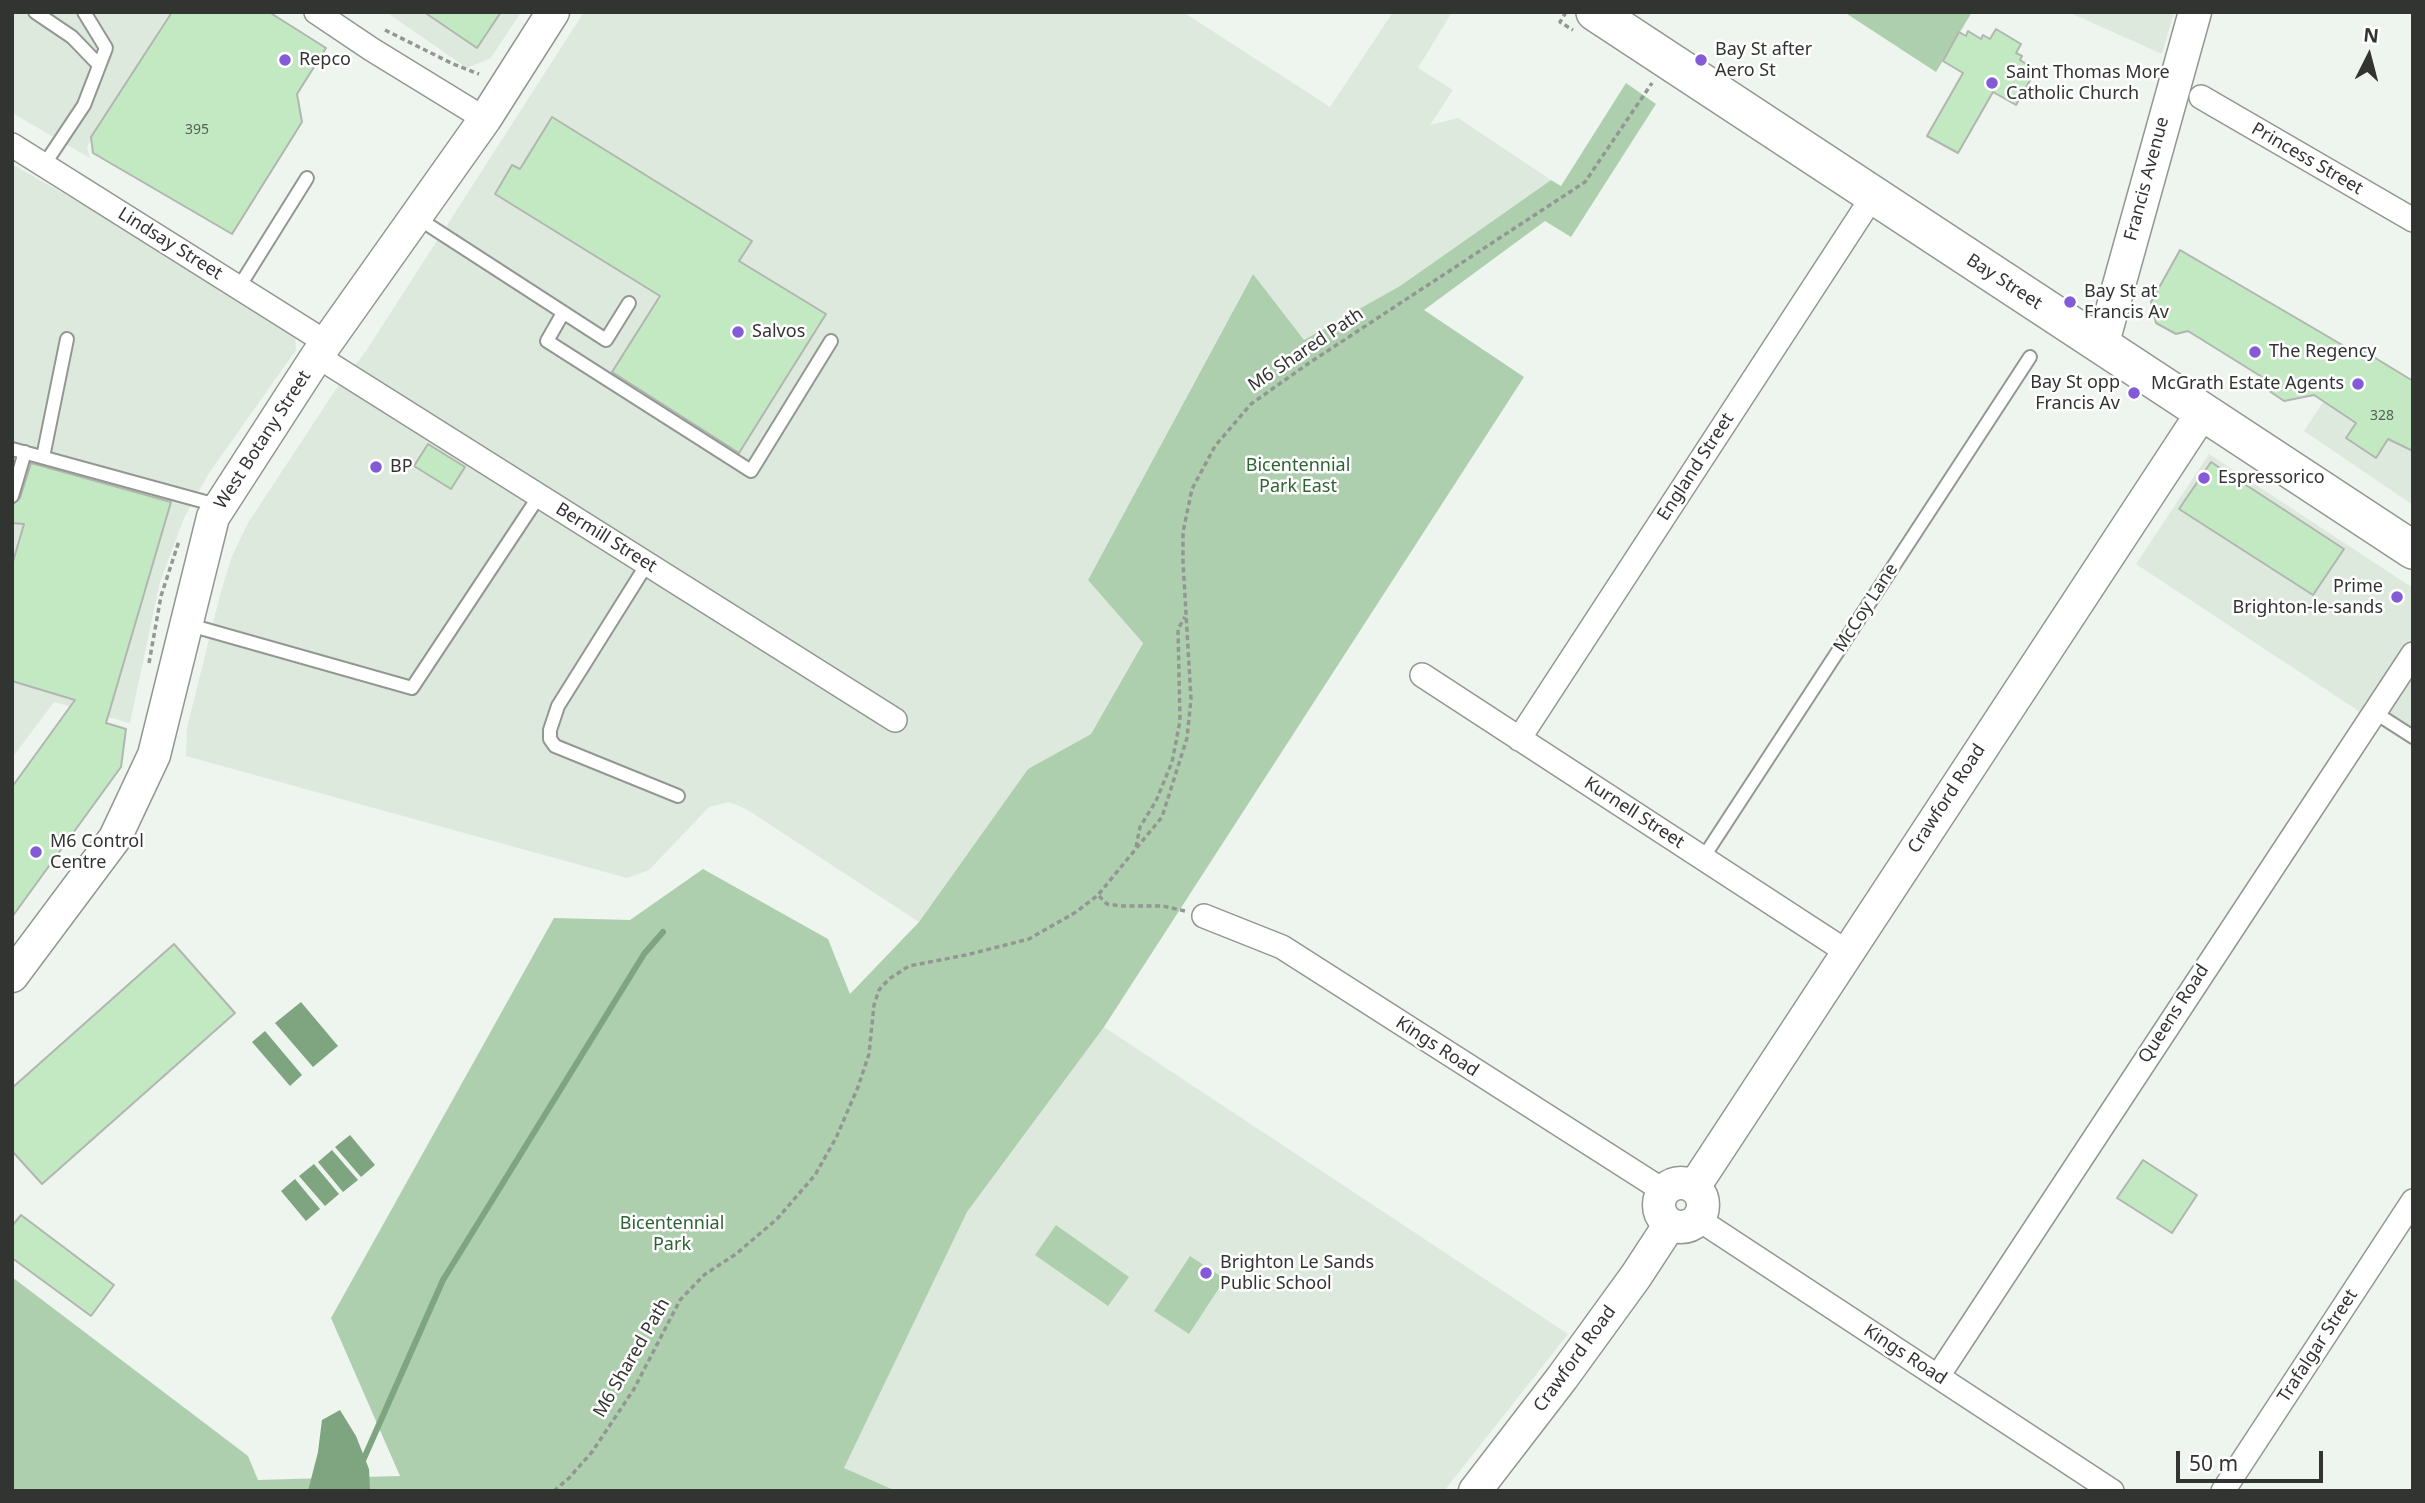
<!DOCTYPE html>
<html>
<head>
<meta charset="utf-8">
<style>
	body { margin:0 }
	#map { position:relative; width:2425px; height:1503px; overflow:hidden; background:#eef4ee; font-family:"Noto Sans",sans-serif }
	canvas { display:block }
	.frame { position:absolute; inset:0; border:14px solid #323432; pointer-events:none }
	.north { position:absolute; left:2334px; top:21px; width:70px; height:70px; -webkit-text-stroke:5px #fff; paint-order:stroke; rotate:6deg; font-size:19px; font-weight:700; line-height:28px; text-align:center; color:#323432 }
	.north::after { content:''; display:block; margin:auto; width:24px; height:32px; background:#323432; clip-path:polygon(50% 0,100% 100%,50% 72%,0 100%) }
	.scale { position:absolute; left:2176px; top:1451px; width:147px; height:32px; box-sizing:border-box; border:4px solid #323432; border-top:0; padding-left:9px; font-size:21px; line-height:24px; white-space:nowrap; color:#323432; -webkit-text-stroke:5px #fff; paint-order:stroke }
</style>
</head>
<body>
<div id="map">
<canvas width="2425" height="1503"></canvas>
<div class="frame"></div>
<div class="north">N</div>
<div class="scale">50 m</div>
</div>
<script>
const ctx = document.querySelector('canvas').getContext('2d');
ctx.lineJoin = 'round';
function fill(path, color) { ctx.fillStyle = color; ctx.fill(path, 'evenodd'); }
const poly = rows => new Path2D(rows.map(r => 'M' + r).join(''));
function strokePath(path, color, width, dash) { ctx.strokeStyle = color; ctx.lineWidth = width; ctx.lineCap = dash ? 'butt' : 'round'; ctx.setLineDash(dash || []); ctx.stroke(path); }
function drawText(font, color, halo, rows, align = 'center') {
  ctx.font = font + ' "Noto Sans",sans-serif'; ctx.lineWidth = 5; ctx.setLineDash([]); ctx.textBaseline = 'middle'; ctx.strokeStyle = halo; ctx.fillStyle = color; for (const [text, x, y, turn = 0] of rows) {
    ctx.save(); ctx.translate(x, y); ctx.rotate((+turn || 0) * Math.PI / 180); ctx.textAlign = isNaN(turn) ? turn : align; if (halo) ctx.strokeText(text, 0, 0); ctx.fillText(text, 0, 0); ctx.restore();
  }
}
const built = poly([
	[12,12,170,12,87,147,90,158,12,113],
	[386,12,521,12,491,58,467,68],
	[584,12,1183,12,1330,107,1393,12,1452,12,1418,68,1453,90,1430,125,1458,118,1551,180,1400,286,1303,341,1252,275,1088,580,1143,642,1091,734,1028,769,919,922,746,809,729,802,709,807,649,870,627,878,186,756,187,728,220,595,232,556,248,523,338,386,366,351],
	[2068,12,2174,12,2162,54],
	[12,164,222,285,295,337,296,350,209,473,184,518,160,582,130,723,54,702,12,758],
	[2359,348,2413,381,2413,505,2304,431],
	[2209,454,2413,588,2413,747,2136,564],
	[1104,1027,1568,1334,1444,1491,896,1491,843,1469,967,1212]
]);
const green = poly([
	[1844,12,1972,12,1936,72],
	[1626,83,1656,104,1571,237,1545,221,1424,310,1524,377,1104,1027,967,1212,844,1468,896,1491,12,1491,12,1277,248,1456,258,1480,400,1476,331,1318,554,918,630,920,703,869,828,939,850,994,919,922,1028,769,1091,734,1143,643,1088,580,1253,274,1304,340,1400,286,1551,180,1561,186],
	[1056,1225,1129,1277,1108,1306,1035,1255],
	[1190,1256,1225,1279,1189,1334,1154,1311]
]);
const water = poly([
	[301,1002,338,1046,313,1067,275,1023],
	[265,1031,302,1075,290,1086,252,1042],
	[350,1135,375,1165,361,1177,335,1147],
	[332,1150,358,1180,343,1192,318,1162],
	[314,1164,339,1194,325,1206,299,1176],
	[295,1179,320,1209,306,1221,281,1191],
	[340,1410,356,1436,369,1469,370,1491,308,1491,318,1452,322,1420]
]);
const stream = poly([
	[361,1465,443,1280,644,954,663,932]
]);
const building = poly([
	[172,12,269,12,326,48,297,94,302,122,232,234,93,153,91,137,172,12],
	[424,12,501,12,477,48,424,12],
	[1996,29,2021,44,2016,53,2022,56,2020,60,2031,67,2028,72,2033,75,2016,105,1993,92,1958,153,1927,136,1963,73,1943,61,1959,32,1966,36,1968,31,1981,39,1983,35,1990,39,1996,29],
	[552,117,752,241,739,261,826,314,739,453,612,372,660,296,495,194,512,165,520,169,552,117],
	[2180,250,2356,353,2359,348,2413,381,2413,451,2388,439,2376,458,2346,438,2356,423,2314,395,2284,401,2265,388,2262,377,2188,331,2176,334,2156,323,2151,302,2180,250],
	[428,444,465,467,451,489,414,466,428,444],
	[2211,462,2344,549,2313,595,2179,509,2211,462],
	[31,463,171,502,106,723,126,729,121,767,12,917,12,787,75,700,12,681,12,565,24,524,12,523,12,505,20,498,31,463],
	[174,944,235,1013,42,1184,12,1151,12,1088,174,944],
	[2143,1160,2197,1195,2172,1233,2117,1198,2143,1160],
	[21,1215,114,1285,91,1316,12,1258,12,1226,21,1215]
]);
const path = poly([
	[1566,12,1560,22,1573,30],
	[385,30,453,64,479,74],
	[149,663,161,596,179,541],
	[1136,847,1140,827,1156,801,1172,762,1180,721,1178,629,1185,617],
	[1099,896,1107,904,1121,906,1163,906,1185,911],
	[554,1491,569,1478,592,1452,634,1389,680,1300,704,1275,736,1254,777,1219,815,1175,836,1138,858,1087,869,1054,874,1005,879,990,889,979,909,966,966,955,1029,939,1076,912,1098,895,1162,817,1187,738,1191,699,1183,562,1183,532,1192,489,1215,446,1251,404,1309,363,1585,182,1652,83]
]);
const lane = poly([
	[35,12,72,37,99,65],
	[44,165,84,105,106,48,84,12],
	[416,217,606,340,629,303],
	[239,287,307,178],
	[563,313,547,341,751,471,831,341],
	[12,449,220,506],
	[43,457,67,339],
	[12,496,25,452],
	[647,564,558,706,550,730,550,739,555,746,678,796],
	[186,624,412,688,539,496],
	[2374,712,2413,737],
	[1703,858,2030,357]
]);
const street = poly([
	[316,12,371,49,485,119],
	[2201,97,2413,220],
	[12,145,327,343],
	[317,356,895,720],
	[1422,675,1847,952],
	[1519,739,1873,196],
	[1204,916,1282,947,1664,1191],
	[1698,1219,2112,1491],
	[1938,1376,2413,654],
	[2223,1491,2413,1201]
]);
const secondary = poly([
	[2102,346,2195,12],
	[12,976,115,838,154,755,213,517,317,356,485,119,553,12],
	'1659 1205a22 22 0 1 1 44 0a22 22 0 1 1-44 0Z',
	[1694,1187,2202,413],
	[1475,1491,1562,1378,1636,1276,1670,1224]
]);
const primary = poly([
	[1595,12,2413,550]
]);
const markers = [
	[285,60,7,"#835bd6"],
	[1701,60,7,"#835bd6"],
	[1992,83,7,"#835bd6"],
	[2070,302,7,"#835bd6"],
	[738,332,7,"#835bd6"],
	[2255,352,7,"#835bd6"],
	[2358,384,7,"#835bd6"],
	[2134,393,7,"#835bd6"],
	[376,467,7,"#835bd6"],
	[2204,478,7,"#835bd6"],
	[2397,597,7,"#835bd6"],
	[36,852,7,"#835bd6"],
	[1206,1273,7,"#835bd6"]
];
const numberNames = [
	["395",197,130],
	["328",2382,416]
];
const poiNames = [
	["Bay St after",1715,50],
	["Aero St",1715,71],
	["Repco",299,60],
	["Saint Thomas More",2006,73],
	["Catholic Church",2006,94],
	["Bay St at",2084,292],
	["Francis Av",2084,313],
	["Salvos",752,332],
	["The Regency",2269,352],
	["Bay St opp",2120,383,"right"],
	["Francis Av",2120,404,"right"],
	["McGrath Estate Agents",2344,384,"right"],
	["BP",390,467],
	["Espressorico",2218,478],
	["Prime",2383,587,"right"],
	["Brighton-le-sands",2383,608,"right"],
	["M6 Control",50,842],
	["Centre",50,863],
	["Brighton Le Sands",1220,1263],
	["Public School",1220,1284]
];
const streetNames = [
	["Princess Street",2307,159,30],
	["Francis Avenue",2147,179,-75],
	["Lindsay Street",170,244,32],
	["Bay Street",2004,282,33],
	["M6 Shared Path",1306,350,-34],
	["West Botany Street",263,440,-57],
	["England Street",1696,467,-57],
	["Bermill Street",606,538,32],
	["McCoy Lane",1866,608,-57],
	["Crawford Road",1947,799,-57],
	["Kurnell Street",1634,813,33],
	["Queens Road",2174,1014,-57],
	["Kings Road",1437,1047,33],
	["Trafalgar Street",2318,1346,-57],
	["Kings Road",1905,1355,33],
	["M6 Shared Path",632,1358,-60],
	["Crawford Road",1575,1359,-54]
];
const parkNames = [
	["Bicentennial",1298,466],
	["Park East",1298,487],
	["Bicentennial",672,1224],
	["Park",672,1245]
];
fill(built, '#dee9de');
fill(green, '#aecfae');
fill(water, '#7fa480');
strokePath(stream, '#7fa480', 6);
fill(building, '#c2e9c2');
strokePath(building, '#b1b6b0', 2);
strokePath(lane, '#929792', 16);
strokePath(street, '#929792', 26);
strokePath(secondary, '#929792', 35);
strokePath(primary, '#929792', 40);
strokePath(path, '#939793', 3.5, [5, 3.5]);
strokePath(lane, '#fff', 12);
strokePath(street, '#fff', 23);
strokePath(secondary, '#fff', 32);
strokePath(primary, '#fff', 37);
for (const [x, y, r, color] of markers) { const dot = new Path2D(); dot.arc(x, y, r, 0, 2 * Math.PI); ctx.fillStyle = color; ctx.fill(dot); strokePath(dot, '#fff', 2.5); }
drawText('14px', '#566156', null, numberNames);
drawText('18px', '#323432', '#fff', poiNames, 'left');
drawText('18px', '#323432', '#fff', streetNames);
drawText('18px', '#2e6332', '#fff', parkNames);
</script>
</body>
</html>
